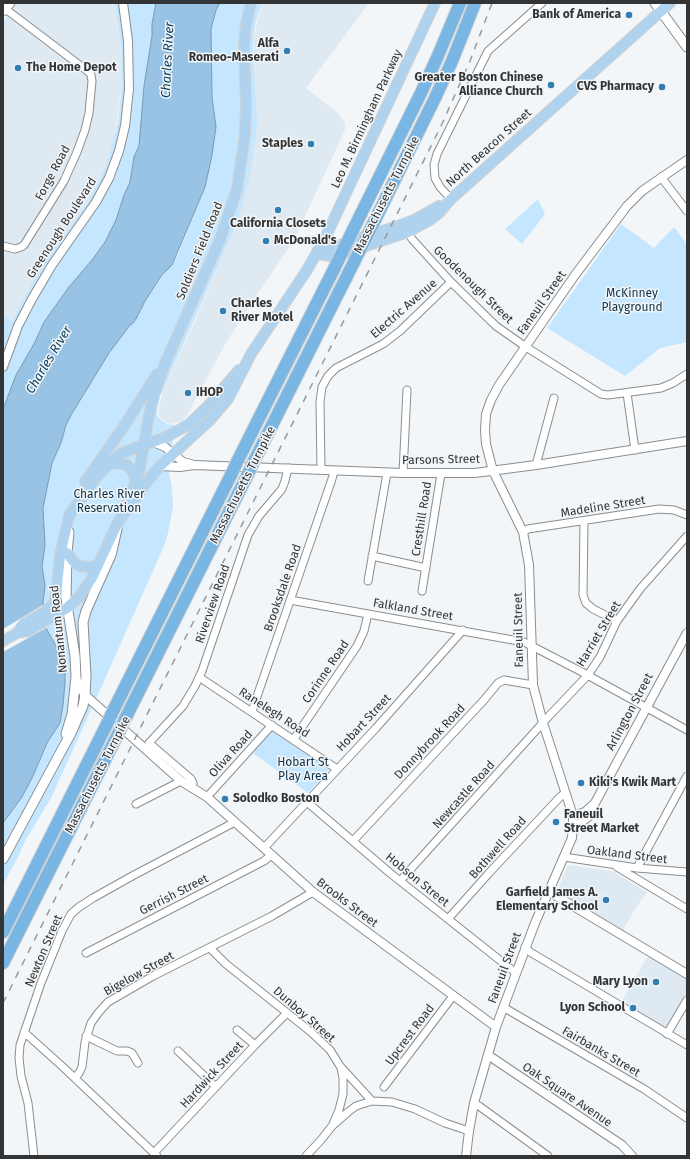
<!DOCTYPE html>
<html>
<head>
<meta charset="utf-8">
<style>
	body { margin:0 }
	#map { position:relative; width:690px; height:1159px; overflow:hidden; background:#f2f6f9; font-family:"Fira Sans",sans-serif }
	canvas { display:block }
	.frame { position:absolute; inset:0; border:4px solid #333435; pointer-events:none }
</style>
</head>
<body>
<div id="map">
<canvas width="690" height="1159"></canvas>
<div class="frame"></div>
</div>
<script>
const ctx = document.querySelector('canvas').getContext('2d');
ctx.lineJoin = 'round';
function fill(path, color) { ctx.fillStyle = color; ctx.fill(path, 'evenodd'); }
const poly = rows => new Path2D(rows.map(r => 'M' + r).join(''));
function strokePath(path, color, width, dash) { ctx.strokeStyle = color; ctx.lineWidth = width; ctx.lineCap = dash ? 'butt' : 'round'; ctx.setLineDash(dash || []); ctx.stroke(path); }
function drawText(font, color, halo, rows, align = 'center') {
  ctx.font = font + ' "Fira Sans",sans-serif'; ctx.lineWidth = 3; ctx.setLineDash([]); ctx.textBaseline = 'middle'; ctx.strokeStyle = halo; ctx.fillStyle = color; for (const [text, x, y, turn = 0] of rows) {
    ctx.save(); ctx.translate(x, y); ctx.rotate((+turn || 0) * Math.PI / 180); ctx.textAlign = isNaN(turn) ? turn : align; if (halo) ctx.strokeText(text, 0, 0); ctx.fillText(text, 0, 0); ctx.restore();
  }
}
const built = poly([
	[17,3,115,3,121,48,122,84,115,133,110,153,101,176,85,206,48,257,35,277,12,321,3,315,3,21],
	[262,3,369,3,306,88,339,114,345,123,345,130,294,240,246,311,224,346,185,419,180,422,169,424,161,419,159,415,159,406,164,389,191,330,231,237,255,123,254,39,258,18],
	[568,865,612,871,647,892,635,909,623,930,585,909,557,891],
	[649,954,687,977,687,994,665,1029,621,1002]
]);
const green = poly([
	[115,3,156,3,152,24,152,36,144,86,139,146,133,163,132,176,124,195,116,220,105,242,92,260,69,287,44,322,35,342,16,375,3,409,3,315,12,321,35,277,48,257,85,206,101,176,110,153,118,121,122,84,121,48],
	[220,3,262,3,255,24,253,47,257,123,256,137,250,174,240,214,231,237,160,397,157,409,157,415,161,420,167,424,175,425,169,472,172,489,173,507,168,533,164,546,100,690,51,798,26,839,19,855,3,885,3,823,22,797,33,776,47,743,60,723,63,705,65,683,65,665,62,657,46,628,44,617,43,602,45,585,42,566,45,546,43,508,49,475,52,463,61,443,66,424,71,415,109,353,130,325,133,323,136,319,145,301,177,256,205,187,213,145,214,106,212,97,211,29,216,10],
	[538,199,545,214,522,244,505,229],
	[621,224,654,248,674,227,687,244,687,342,660,348,625,376,547,328],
	[272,731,330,769,308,793,253,753]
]);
const water = poly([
	[156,3,220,3,216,10,211,29,212,97,216,127,212,155,205,187,172,265,162,275,145,301,136,319,133,323,130,325,109,353,71,415,66,425,61,443,52,463,43,508,45,546,42,566,45,586,43,602,44,617,46,628,62,657,65,665,65,683,63,705,60,723,47,743,33,776,22,797,3,823,3,409,16,375,35,342,44,322,69,287,92,260,105,242,116,220,124,195,130,182,134,157,139,146,144,86,152,36,152,24,156,3]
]);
const pier = poly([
	[43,605,45,609,46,617,48,627,3,652,3,629]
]);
const minor = poly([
	[3,7,90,73,91,75,92,81,89,113,85,130,77,152,64,181,24,245,21,247,15,249,3,246],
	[661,177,687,211],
	[451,199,440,187,435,178,434,165,437,154,488,51,542,3],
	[406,229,412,239,451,282,496,326,526,347,601,394,608,395,661,388,673,383,687,374],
	[627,393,635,450],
	[536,465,554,398],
	[321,470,320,402,322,387,328,376,336,368,383,344,400,331,451,282],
	[403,473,407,390],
	[584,521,583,595,586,603,593,609,617,621],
	[523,532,528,529,659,509,674,510,687,515],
	[372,556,426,568],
	[368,581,387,473],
	[422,591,441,474],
	[290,600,524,642,582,672,687,730],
	[199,677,337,769],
	[252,711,332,479,334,471],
	[294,739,357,646,364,631,368,614],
	[192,788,193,783,191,779,149,743,183,706,195,686,202,671,248,535,259,516,282,489,285,481,288,468],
	[207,797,272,725],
	[307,802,390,873,516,973],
	[136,804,181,781],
	[353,841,484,700,498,683,504,680,533,685],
	[264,848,376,728,463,630],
	[564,857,637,868,687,872],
	[617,867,687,909],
	[637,868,687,776],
	[400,881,549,716,588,675,600,657,617,621,640,589,687,536],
	[448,919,489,873,560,797,565,793],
	[525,947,530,952,687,1045],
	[210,948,226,964,311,1032,330,1050,340,1066,372,1101,392,1102,415,1109,445,1123,469,1131],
	[86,953,264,861,271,855],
	[503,1007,644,1089,687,1118],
	[237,1030,255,1045],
	[24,1032,63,1067,157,1156],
	[667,1034,687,1000],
	[86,1036,117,1051,127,1051,132,1053,138,1063],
	[178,1051,216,1087],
	[75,1078,79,1073,82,1067,85,1042,91,1023,99,1012,108,1002,153,976,272,916,313,892],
	[384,1087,453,996],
	[474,1103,479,1106,548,1156],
	[333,1124,339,1110,343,1094,343,1078,341,1068],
	[154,1153,255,1045,287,1013],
	[34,1156,28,1103,21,1076,19,1058,20,1045,41,983,62,931,71,914,79,907,93,898,134,875,235,822],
	[306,1156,321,1140,332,1126,348,1112,356,1106,372,1101]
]);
const tertiary = poly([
	[3,367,18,326,32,299,52,265,96,202,109,178,119,151,125,126,129,89,128,41,123,3],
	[153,442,165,447,183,462,191,464],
	[160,466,180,467,194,465,403,473,475,473,536,465,687,441],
	[76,678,79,686,85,695,181,781,207,797,313,892,496,1027],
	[573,816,585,812,594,804],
	[573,828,587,818,592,813,595,803,687,633],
	[548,891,687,974],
	[488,1055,610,1137,622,1145,632,1156],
	[466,1156,469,1131,474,1103,496,1027,535,923,572,838,573,822,573,816,543,723,533,685,529,565,523,532,493,471,486,444,485,430,486,414,491,400,499,385,575,275,627,206,642,191,687,160]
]);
const secondary = poly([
	[655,3,687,47],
	[3,11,10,3],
	[66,734,72,714,76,677,75,656,66,598,67,553,69,532],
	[3,859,71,733,83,706,85,695,86,676,83,622,86,611,111,555,117,529]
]);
const primary = poly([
	[321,245,334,247,401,225,416,219,439,206],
	[317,254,331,256,339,255,408,232,430,220,439,213,451,199,670,3],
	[109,464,117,463,127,465,133,472,136,483],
	[85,482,126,423,157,374],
	[128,500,139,473,149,415,154,395,166,361,220,240,237,189,245,135,246,105,244,46,246,24,251,3],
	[67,553,73,561,79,566,88,567,98,566],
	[17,633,28,631,57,614,67,608,79,597,92,578,118,522,147,482,160,466,210,420,228,399,251,354,307,270,326,236,435,3],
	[3,641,17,633,24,624,46,611,53,604,56,596,60,555,68,520,70,514,95,479,109,464,122,453,166,437,188,425,208,406,239,370]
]);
const motorway = poly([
	[373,224,435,98,452,61,475,3],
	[353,230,420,95,437,58,460,3],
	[238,460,334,269],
	[254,461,354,262],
	[112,713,232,473],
	[123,723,248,474],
	[3,932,108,722],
	[3,963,119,732]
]);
const rail = poly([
	[3,1003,442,124,470,61,492,3]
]);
const motorwayBridge = poly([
	[354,262,373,224],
	[334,269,353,230],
	[232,473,238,460],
	[248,474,254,461],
	[108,722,112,713],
	[119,732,123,723]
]);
const markers = [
	[629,15,4,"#327eb1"],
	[287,51,4,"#327eb1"],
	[18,68,4,"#327eb1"],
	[551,85,4,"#327eb1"],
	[662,87,4,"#327eb1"],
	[311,144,4,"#327eb1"],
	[278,210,4,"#327eb1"],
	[266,241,4,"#327eb1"],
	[223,311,4,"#327eb1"],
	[188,393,4,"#327eb1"],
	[581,783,4,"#327eb1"],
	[225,799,4,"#327eb1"],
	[556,822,4,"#327eb1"],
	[606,900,4,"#327eb1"],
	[656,982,4,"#327eb1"],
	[633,1008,4,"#327eb1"]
];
const poiNames = [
	["Bank of America",621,15],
	["Alfa",279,44],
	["Romeo-Maserati",279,58],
	["The Home Depot",26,68,"left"],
	["Greater Boston Chinese",543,78],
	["Alliance Church",543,92],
	["CVS Pharmacy",654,87],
	["Staples",303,144],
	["California Closets",278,224,"center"],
	["McDonald's",274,241,"left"],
	["Charles",231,304,"left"],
	["River Motel",231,318,"left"],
	["IHOP",196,393,"left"],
	["Kiki's Kwik Mart",589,783,"left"],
	["Solodko Boston",233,799,"left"],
	["Faneuil",564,815,"left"],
	["Street Market",564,829,"left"],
	["Garfield James A.",598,893],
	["Elementary School",598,907],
	["Mary Lyon",648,982],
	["Lyon School",625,1008]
];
const streetNames = [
	["Leo M. Birmingham Parkway",367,119,-65],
	["North Beacon Street",489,148,-42],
	["Forge Road",53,173,-62],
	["Massachusetts Turnpike",387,195,-63],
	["Greenough Boulevard",62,228,-57],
	["Soldiers Field Road",200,251,-68],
	["Goodenough Street",473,285,44],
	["Faneuil Street",542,303,-55],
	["Electric Avenue",404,309,-41],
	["Parsons Street",441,460,-1],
	["Massachusetts Turnpike",243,485,-63],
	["Madeline Street",603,507,-9],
	["Cresthill Road",422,519,-81],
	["Brooksdale Road",283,588,-71],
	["Riverview Road",213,604,-71],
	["Falkland Street",413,610,10],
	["Nonantum Road",59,629,-96],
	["Faneuil Street",519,630,-91],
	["Harriet Street",599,634,-59],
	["Corinne Road",326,672,-56],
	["Arlington Street",630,712,-62],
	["Ranelegh Road",274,713,33],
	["Hobart Street",364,723,-47],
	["Donnybrook Road",430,742,-47],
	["Oliva Road",231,754,-48],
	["Massachusetts Turnpike",98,775,-63],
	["Newcastle Road",464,795,-48],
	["Bothwell Road",498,848,-48],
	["Oakland Street",627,855,7],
	["Hobson Street",417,880,39],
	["Gerrish Street",174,895,-27],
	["Brooks Street",347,903,37],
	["Newton Street",44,951,-67],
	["Faneuil Street",505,968,-70],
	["Bigelow Street",139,974,-29],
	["Dunboy Street",304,1015,41],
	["Upcrest Road",410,1035,-53],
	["Fairbanks Street",601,1052,30],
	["Hardwick Street",212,1075,-47],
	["Oak Square Avenue",567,1095,34]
];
const parkNames = [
	["McKinney",632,294],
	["Playground",632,308],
	["Charles River",109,495],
	["Reservation",109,509],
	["Hobart St",303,763],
	["Play Area",303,777]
];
const waterNames = [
	["Charles River",168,60,-87],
	["Charles River",49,360,-59]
];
fill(built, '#dfe9f1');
fill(green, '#c5e6ff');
fill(water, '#98c3e4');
strokePath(water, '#7a98b0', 1);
fill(pier, '#f2f6f9');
strokePath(minor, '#8a8e90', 9);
strokePath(tertiary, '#8a8e90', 10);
strokePath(secondary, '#8a8e90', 11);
strokePath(primary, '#d2d2d3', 12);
strokePath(motorway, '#d2d2d3', 14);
strokePath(minor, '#fff', 7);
strokePath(tertiary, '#fff', 8);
strokePath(secondary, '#fff', 9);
strokePath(primary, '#afd3ee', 10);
strokePath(motorway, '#79b6e3', 12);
strokePath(rail, '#97999b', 1.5, [7, 7]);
strokePath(motorwayBridge, '#d2d2d3', 14, []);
strokePath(motorwayBridge, '#79b6e3', 12);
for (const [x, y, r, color] of markers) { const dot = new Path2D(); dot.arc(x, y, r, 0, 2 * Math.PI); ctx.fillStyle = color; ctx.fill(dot); strokePath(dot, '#f2f6f9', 1.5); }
drawText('bold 12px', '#333435', '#f2f6f9', poiNames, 'right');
drawText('12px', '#333435', '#f2f6f9', streetNames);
drawText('12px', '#10334a', '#f2f6f9', parkNames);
drawText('italic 13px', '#0e4363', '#f2f6f9', waterNames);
</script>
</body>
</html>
